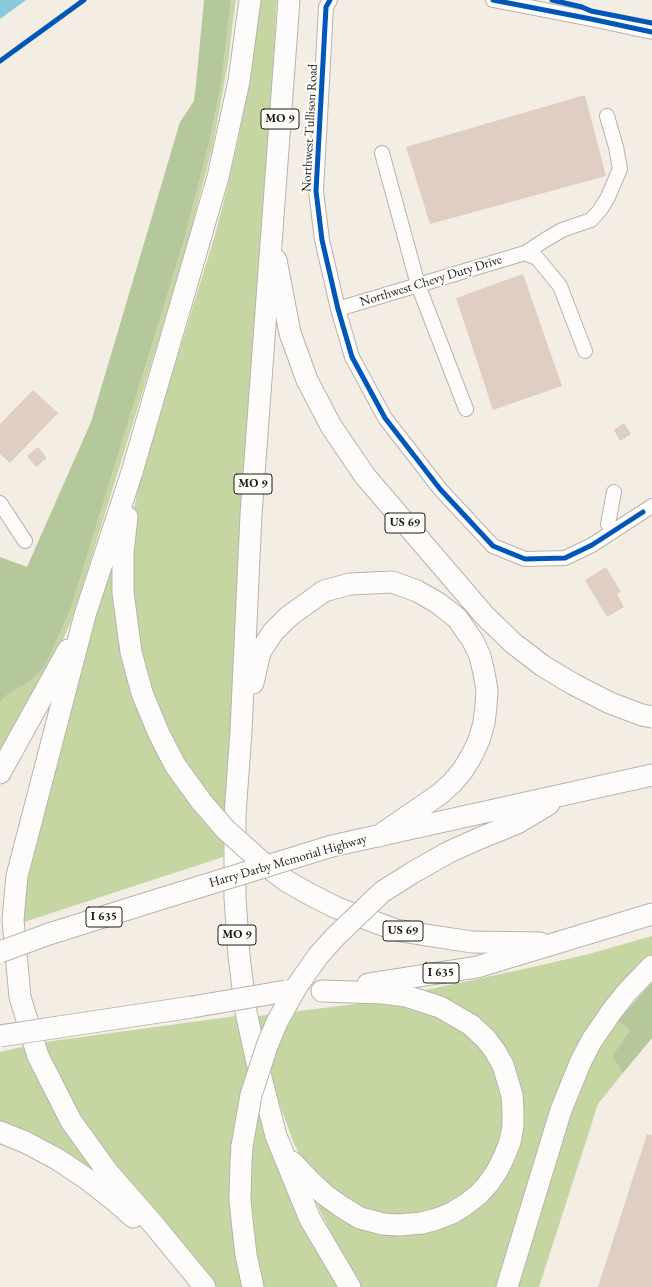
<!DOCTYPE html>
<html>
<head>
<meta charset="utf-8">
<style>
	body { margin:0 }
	canvas { display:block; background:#f3ede4 }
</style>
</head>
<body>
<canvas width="652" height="1287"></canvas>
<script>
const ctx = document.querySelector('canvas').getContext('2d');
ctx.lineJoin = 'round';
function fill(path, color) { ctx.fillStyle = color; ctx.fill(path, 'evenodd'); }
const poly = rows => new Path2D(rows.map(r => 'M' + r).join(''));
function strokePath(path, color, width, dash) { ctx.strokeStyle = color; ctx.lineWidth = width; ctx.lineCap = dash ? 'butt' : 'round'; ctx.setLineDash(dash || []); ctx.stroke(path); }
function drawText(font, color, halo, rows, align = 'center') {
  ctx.font = font + ' "EB Garamond",serif'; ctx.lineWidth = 4; ctx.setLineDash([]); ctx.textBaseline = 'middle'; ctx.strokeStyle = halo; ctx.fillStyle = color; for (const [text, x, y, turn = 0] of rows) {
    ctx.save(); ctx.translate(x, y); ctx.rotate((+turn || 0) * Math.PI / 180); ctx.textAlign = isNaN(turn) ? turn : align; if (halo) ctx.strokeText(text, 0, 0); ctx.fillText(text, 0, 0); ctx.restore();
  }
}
const green = poly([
	[231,0,236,0,233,21,228,63,213,145,189,237,161,332,78,601,70,624,57,652,0,762,0,703,7,695,32,680,45,666,71,608,185,237,209,143,221,85],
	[259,0,277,0,223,857,18,924,19,895,22,873,27,853,108,570,112,569,115,615,128,674,139,705,165,760,192,800,215,828,218,829,222,815,203,795,173,748,149,694,142,669,131,623,128,566,134,510,139,482,215,235,229,181,241,126,249,80],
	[652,936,652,959,602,1018,501,1287,361,1287,345,1262,312,1194,389,1233,501,1179,515,1071,421,991,524,969,589,954],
	[373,1002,418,1005,470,1031,502,1076,505,1131,487,1175,458,1202,399,1219,346,1204,306,1165,294,1144,276,1094,258,1016],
	[236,1016,260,1114,341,1287,263,1287,256,1263,240,1105,247,1287,213,1287,88,1136,38,1043],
	[618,1021,630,1030,612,1056,623,1073,598,1104,539,1287,515,1287,563,1127,586,1072,599,1048],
	[26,1046,124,1202,0,1125,0,1052]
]);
const forest = poly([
	[204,0,231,0,221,85,209,143,185,237,71,608,45,666,32,680,7,695,0,703,0,557,27,567,91,422,180,122,194,101,196,84],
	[652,982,652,1038,623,1073,612,1056,630,1030,618,1021]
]);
const water = poly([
	[0,0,26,0,0,19]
]);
const building = poly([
	[585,95,606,176,430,224,406,147],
	[523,274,562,386,493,410,456,298],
	[33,390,58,413,10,463,0,454,0,424],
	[624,423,631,434,620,441,614,430],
	[38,447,47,458,36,467,27,456],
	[606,567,621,592,617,594,624,607,607,617,585,580],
	[647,1134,652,1135,652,1287,598,1287]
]);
const minor = poly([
	[330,0,326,7,316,191,322,240,338,309,352,357,385,418,440,489,493,546,525,559,565,558,592,545,652,506],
	[493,0,591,19,652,32],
	[382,153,418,285,466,409],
	[525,253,537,258,560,286,585,351],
	[338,309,525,253,545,240,562,230,591,220,600,210,608,197,620,169,616,147,607,116],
	[0,503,25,541],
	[614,531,608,524,614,492]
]);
const highway = poly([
	[289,0,251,515,241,731,235,815,235,898,239,956,246,1012,256,1058,276,1136,310,1219,350,1287],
	[276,260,290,333,307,380,331,426,365,476,485,616,513,643,543,666,573,684,610,703,642,715,652,717],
	[127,517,123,552,123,593,131,652,142,693,159,734,175,765,201,801],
	[253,683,260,652,273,632,288,617,324,591,350,584,392,582,417,591,438,603,457,618,473,641,480,656,484,673,487,690,486,706,484,723,479,740,472,755,463,770,452,783,440,794,379,836],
	[0,773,68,650],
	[332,846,652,775],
	[264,864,288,882,313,896,337,908,396,930,426,935,472,942,540,943],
	[412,873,449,852,478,839,517,823,549,804],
	[49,934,160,899],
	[368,984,477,967,652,914],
	[59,1027,192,1007],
	[0,1132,25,1142,57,1159,87,1179,115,1201,133,1217],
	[242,1146,241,1161,240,1200,242,1220,246,1255,253,1287],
	[292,1162,309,1180,325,1195,342,1207,360,1218,383,1224,399,1225,422,1223,437,1219,452,1213,465,1205,478,1195,488,1184,497,1171,504,1157,510,1142,513,1126,513,1111,512,1095,503,1065,495,1051,486,1039,471,1025,440,1007,406,996,383,993,322,991],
	[205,1287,154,1225,107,1171,71,1121,38,1056,20,997,13,920,17,876,85,615,132,472,218,177,239,81,250,0],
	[507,1287,561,1110,581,1061,592,1040,612,1011,627,992,652,966]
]);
const highwayBridge = poly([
	[201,801,225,829,264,864],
	[160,899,332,846],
	[0,952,49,934],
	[192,1007,286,991],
	[0,1036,59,1027],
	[242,1146,251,1095,267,1046,277,1022,297,986,318,956,335,937,382,892,412,873]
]);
const cycleway = poly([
	[330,0,326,7,316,191,322,240,338,309,352,357,385,418,440,489,493,546,525,559,565,558,592,545,643,512],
	[493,0,591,19,652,32],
	[552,0,582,7,591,11,652,23],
	[0,61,84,0]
]);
const shields = [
	[280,119,38],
	[253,484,38],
	[405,523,40],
	[104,917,36],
	[403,931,40],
	[237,935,38],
	[441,973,36]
];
const shieldNames = [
	["MO 9",280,119],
	["MO 9",253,484],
	["US 69",405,523],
	["I 635",104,917],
	["US 69",403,931],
	["MO 9",237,935],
	["I 635",441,973]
];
const streetNames = [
	["Northwest Tullison Road",310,128,-87],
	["Northwest Chevy Duty Drive",431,281,-17],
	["Harry Darby Memorial Highway",288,861,-16]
];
fill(green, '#c6d6a2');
fill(forest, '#b4c89b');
fill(water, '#87cbdc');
fill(building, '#dfcec1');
strokePath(minor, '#b7b3ae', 16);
strokePath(highway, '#b7b3ae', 23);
strokePath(minor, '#fdfcfb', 14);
strokePath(highway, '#fdfcfb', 21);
strokePath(highwayBridge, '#b7b3ae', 23, []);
strokePath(highwayBridge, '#fdfcfb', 21);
strokePath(cycleway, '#0057b8', 5);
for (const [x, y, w] of shields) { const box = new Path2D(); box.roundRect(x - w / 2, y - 10, w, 20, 3); ctx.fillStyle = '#fdfcf7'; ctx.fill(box); strokePath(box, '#1c1c1c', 1); }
drawText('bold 12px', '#1c1c1c', null, shieldNames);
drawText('13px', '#1c1c1c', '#fdfcf7', streetNames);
</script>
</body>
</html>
